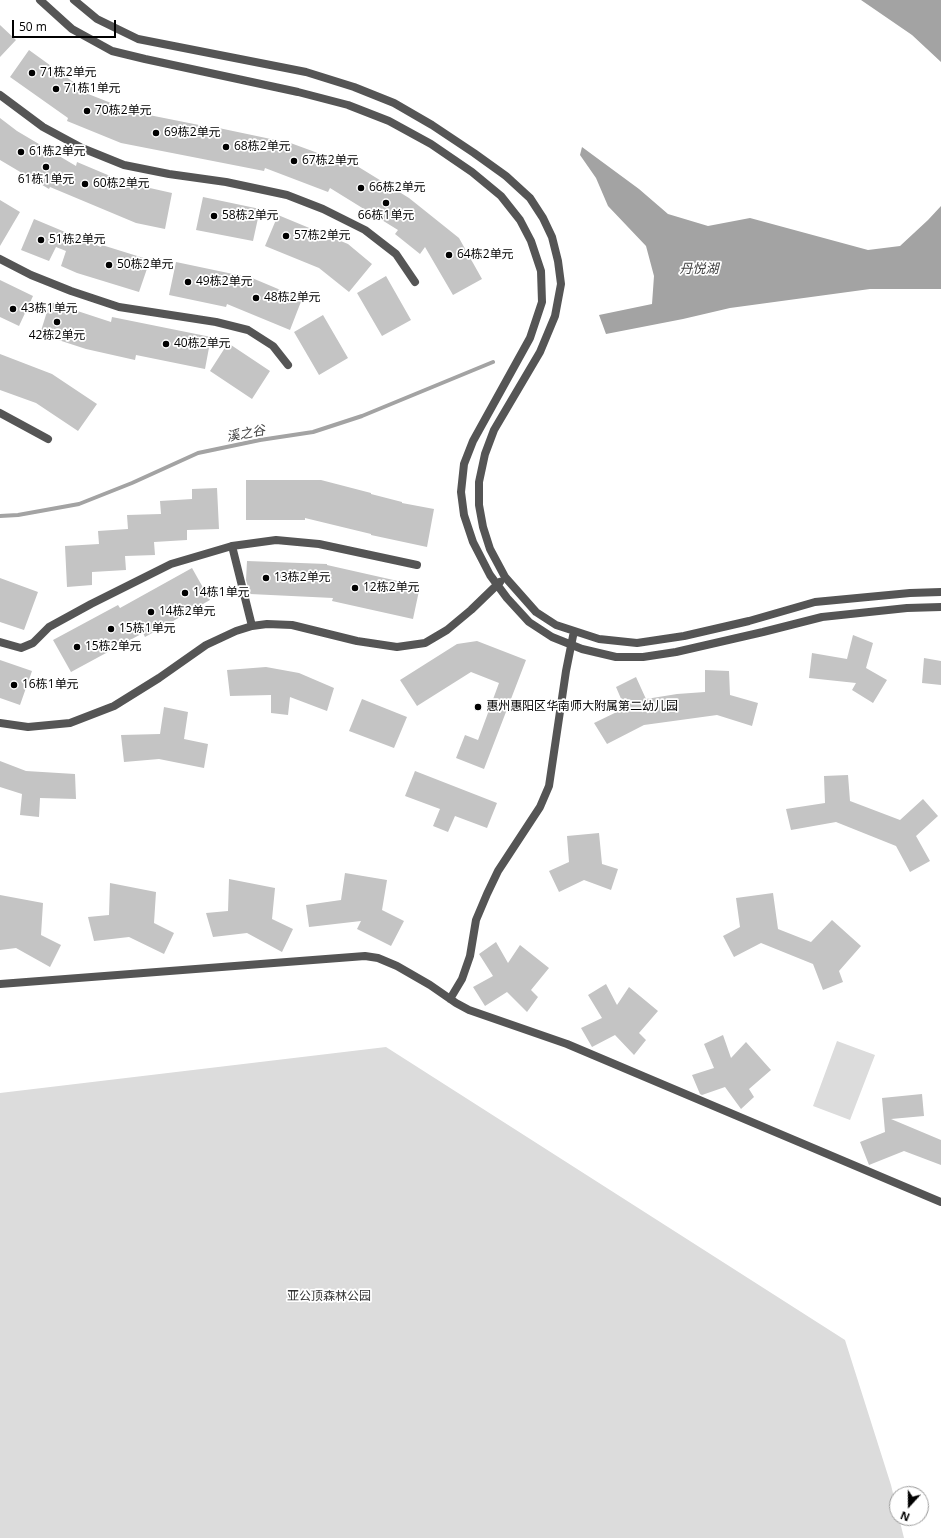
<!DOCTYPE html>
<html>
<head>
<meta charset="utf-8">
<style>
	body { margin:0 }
	#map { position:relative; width:941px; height:1538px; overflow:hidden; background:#fff; font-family:"Open Sans",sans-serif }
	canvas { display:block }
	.north { position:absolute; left:889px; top:1486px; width:40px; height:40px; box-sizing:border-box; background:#fff; border:1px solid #999; border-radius:50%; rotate:201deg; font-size:11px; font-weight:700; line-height:16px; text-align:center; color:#000 }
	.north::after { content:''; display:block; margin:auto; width:14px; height:18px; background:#000; clip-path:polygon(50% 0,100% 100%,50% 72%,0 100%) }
	.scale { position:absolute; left:12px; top:20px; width:104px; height:18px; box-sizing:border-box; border:2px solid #000; border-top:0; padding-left:5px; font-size:12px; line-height:14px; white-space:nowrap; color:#000; -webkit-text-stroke:3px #fff; paint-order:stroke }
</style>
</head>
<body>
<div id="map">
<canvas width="941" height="1538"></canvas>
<div class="north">N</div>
<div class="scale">50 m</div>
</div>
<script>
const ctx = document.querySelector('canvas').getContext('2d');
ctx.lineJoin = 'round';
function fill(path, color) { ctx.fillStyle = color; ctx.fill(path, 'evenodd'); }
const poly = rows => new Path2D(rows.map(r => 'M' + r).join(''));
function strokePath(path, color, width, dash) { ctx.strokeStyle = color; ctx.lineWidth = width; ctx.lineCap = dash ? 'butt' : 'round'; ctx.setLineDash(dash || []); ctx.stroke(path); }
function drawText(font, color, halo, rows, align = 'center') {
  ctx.font = font + ' "Open Sans","Noto Sans SC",sans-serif'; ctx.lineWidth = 3.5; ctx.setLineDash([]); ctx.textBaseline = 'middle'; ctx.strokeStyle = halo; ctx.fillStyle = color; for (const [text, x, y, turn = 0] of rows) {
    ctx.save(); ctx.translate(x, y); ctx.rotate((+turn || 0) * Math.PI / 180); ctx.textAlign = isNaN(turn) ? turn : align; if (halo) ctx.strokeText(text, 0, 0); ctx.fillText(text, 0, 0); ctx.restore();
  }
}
const green = poly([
	[837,1041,875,1055,850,1120,813,1106],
	[386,1047,845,1340,891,1485,897,1510,897,1518,899,1518,904,1538,0,1538,0,1093]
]);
const water = poly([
	[861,0,941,0,941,62,912,35],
	[582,147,639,189,668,214,708,226,750,218,868,250,900,246,928,220,941,206,941,289,870,289,730,308,683,319,606,334,599,315,652,304,654,276,646,246,608,206,596,178,580,155]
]);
const stream = poly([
	[0,516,18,515,79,504,132,483,198,453,260,440,313,432,362,416,493,362]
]);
const building = poly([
	[0,25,16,40,0,57],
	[29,50,76,84,73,88,144,116,144,114,214,128,214,127,285,142,285,141,356,167,357,166,409,198,459,238,482,279,453,295,425,247,420,254,395,234,398,230,330,188,328,192,265,168,264,171,121,143,67,121,68,118,10,77],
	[0,118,17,131,76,166,77,162,141,189,141,186,172,193,165,229,136,223,50,187,49,189,0,160],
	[203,197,260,209,253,241,196,230],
	[0,200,20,212,0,246],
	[278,215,348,244,372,264,349,292,319,268,265,246],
	[34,219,101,247,102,245,150,260,139,292,77,273,61,266,66,251,56,247,49,261,21,250],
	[176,262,252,278,302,299,290,330,227,304,226,307,169,295],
	[386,276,411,320,382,336,357,293],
	[0,280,33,296,19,326,0,317],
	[50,302,111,322,112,317,211,337,205,369,136,355,135,360,86,349,40,334],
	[323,315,348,358,319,375,294,332],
	[228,343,270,371,252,399,210,371],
	[0,354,52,374,97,404,78,431,36,403,0,390],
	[246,480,321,480,371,493,371,494,402,502,402,503,434,509,427,547,371,535,371,534,305,518,305,520,246,520],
	[217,488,219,529,187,530,187,540,154,542,155,555,125,556,126,570,92,572,92,585,67,587,65,546,99,544,98,531,128,529,127,515,161,514,160,501,192,499,192,489],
	[247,561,327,564,327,565,420,586,413,619,332,601,333,598,250,594,246,580],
	[192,568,210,600,145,637,143,633,71,672,53,640,118,605,120,608],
	[0,578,38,592,24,630,0,622],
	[853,635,873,643,866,668,887,680,873,703,852,690,856,683,809,678,812,653,847,659],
	[477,641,526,660,484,769,456,758,465,735,478,740,499,683,471,672,417,706,400,680,457,644],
	[924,658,941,661,941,685,922,683],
	[0,660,32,671,20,705,0,698],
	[266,667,299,673,334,688,327,711,290,697,288,715,271,713,271,695,230,696,227,670],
	[705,670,729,671,730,695,758,703,752,726,717,715,644,725,607,744,594,723,625,708,616,687,636,677,646,699,677,694,705,692],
	[362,699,407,717,394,748,349,731],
	[164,707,188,712,184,739,208,744,204,768,159,759,124,762,121,735,160,734],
	[0,761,26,771,75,774,76,799,40,798,39,817,20,815,22,794,0,787],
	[415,771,497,803,487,828,455,816,448,832,433,826,440,809,405,796],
	[848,775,850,801,900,820,923,799,938,816,916,836,930,861,910,872,896,846,836,822,791,830,786,809,825,803,824,776],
	[599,833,602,864,618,869,611,890,584,880,559,892,549,871,569,862,567,836],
	[345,873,387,880,382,910,404,921,391,946,357,929,361,921,309,927,306,905,341,900],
	[229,879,275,888,272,919,293,929,282,952,247,933,213,937,206,913,228,911],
	[110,883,156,892,154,923,174,933,164,954,129,937,94,941,88,917,109,915],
	[773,893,778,929,811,942,832,920,861,946,839,971,843,982,823,990,813,964,761,943,734,957,723,936,740,927,736,898],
	[0,895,43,903,41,935,61,945,50,967,16,948,0,950],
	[496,942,508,963,520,945,549,968,531,990,538,997,527,1012,507,992,485,1006,473,987,493,976,479,954],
	[606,984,617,1005,629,987,658,1011,639,1033,646,1040,634,1055,615,1035,592,1047,581,1028,602,1018,588,995],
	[723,1035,731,1058,746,1042,771,1070,749,1089,754,1097,741,1109,725,1087,702,1095,700,1094,692,1075,714,1068,704,1044],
	[922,1094,924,1116,891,1119,941,1140,941,1165,904,1151,869,1165,860,1142,885,1132,882,1098]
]);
const minor = poly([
	[40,0,72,29,112,51,145,59,298,92,348,105,389,121,431,144,472,172,501,196,520,220,531,241,541,271,542,302,530,338,473,441,464,464,461,492,464,515,473,542,490,575,507,598,529,622,552,637,582,649,616,657,643,657,676,652,763,632,822,617,907,608,941,607],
	[74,0,97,19,138,39,306,72,354,87,394,103,432,125,474,153,506,176,530,198,543,218,552,237,558,261,561,284,555,316,540,352,494,430,485,454,479,482,479,505,483,527,490,549,505,577,536,612,556,625,599,639,637,643,684,636,749,621,815,602,910,593,941,592],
	[0,95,43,127,82,148,124,165,169,174,226,182,287,195,323,209,365,230,396,254,415,282],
	[0,259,31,275,71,291,119,307,216,322,248,330,273,346,288,365],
	[0,413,48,439],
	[232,546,252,626],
	[0,642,21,648,33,643,49,627,91,604,171,564,232,546,276,540,319,544,417,565],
	[0,723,28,727,70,723,114,706,159,678,206,645,236,631,252,626,267,624,292,625,357,641,397,647,425,643,447,630,471,610,500,582],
	[0,984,365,956,378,958,397,966,430,985,456,1003,469,1010,567,1044,941,1202],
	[450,999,462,979,470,956,476,920,487,894,498,871,540,807,549,786,566,671,574,631]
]);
const markers = [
	[32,73,4,"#000"],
	[56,89,4,"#000"],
	[87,111,4,"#000"],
	[156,133,4,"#000"],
	[226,147,4,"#000"],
	[21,152,4,"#000"],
	[294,161,4,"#000"],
	[46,167,4,"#000"],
	[85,184,4,"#000"],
	[361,188,4,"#000"],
	[386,203,4,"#000"],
	[214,216,4,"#000"],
	[286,236,4,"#000"],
	[41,240,4,"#000"],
	[449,255,4,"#000"],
	[109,265,4,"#000"],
	[188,282,4,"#000"],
	[256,298,4,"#000"],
	[13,309,4,"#000"],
	[57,322,4,"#000"],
	[166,344,4,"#000"],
	[266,578,4,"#000"],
	[355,588,4,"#000"],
	[185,593,4,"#000"],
	[151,612,4,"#000"],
	[111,629,4,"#000"],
	[77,647,4,"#000"],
	[14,685,4,"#000"],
	[478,707,4,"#000"]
];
const poiNames = [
	["71栋2单元",40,73],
	["71栋1单元",64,89],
	["70栋2单元",95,111],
	["69栋2单元",164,133],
	["68栋2单元",234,147],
	["61栋2单元",29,152],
	["67栋2单元",302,161],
	["61栋1单元",46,180,"center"],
	["60栋2单元",93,184],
	["66栋2单元",369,188],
	["58栋2单元",222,216],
	["66栋1单元",386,216,"center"],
	["57栋2单元",294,236],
	["51栋2单元",49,240],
	["64栋2单元",457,255],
	["50栋2单元",117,265],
	["49栋2单元",196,282],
	["48栋2单元",264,298],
	["43栋1单元",21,309],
	["42栋2单元",57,336,"center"],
	["40栋2单元",174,344],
	["13栋2单元",274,578],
	["12栋2单元",363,588],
	["14栋1单元",193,593],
	["14栋2单元",159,612],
	["15栋1单元",119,629],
	["15栋2单元",85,647],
	["16栋1单元",22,685],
	["惠州惠阳区华南师大附属第二幼儿园",486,707]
];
const parkNames = [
	["亚公顶森林公园",329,1297]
];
const waterNames = [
	["丹悦湖",699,269],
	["溪之谷",246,434,-11]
];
fill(green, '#dcdcdc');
fill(water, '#a3a3a3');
strokePath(stream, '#a3a3a3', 4);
fill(building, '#c4c4c4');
strokePath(minor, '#555', 8);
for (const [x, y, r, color] of markers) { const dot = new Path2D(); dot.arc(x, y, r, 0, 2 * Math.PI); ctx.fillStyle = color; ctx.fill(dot); strokePath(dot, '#fff', 1.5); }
drawText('12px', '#000', '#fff', poiNames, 'left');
drawText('12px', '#333', '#fff', parkNames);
drawText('italic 13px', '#444', '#fff', waterNames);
</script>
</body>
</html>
